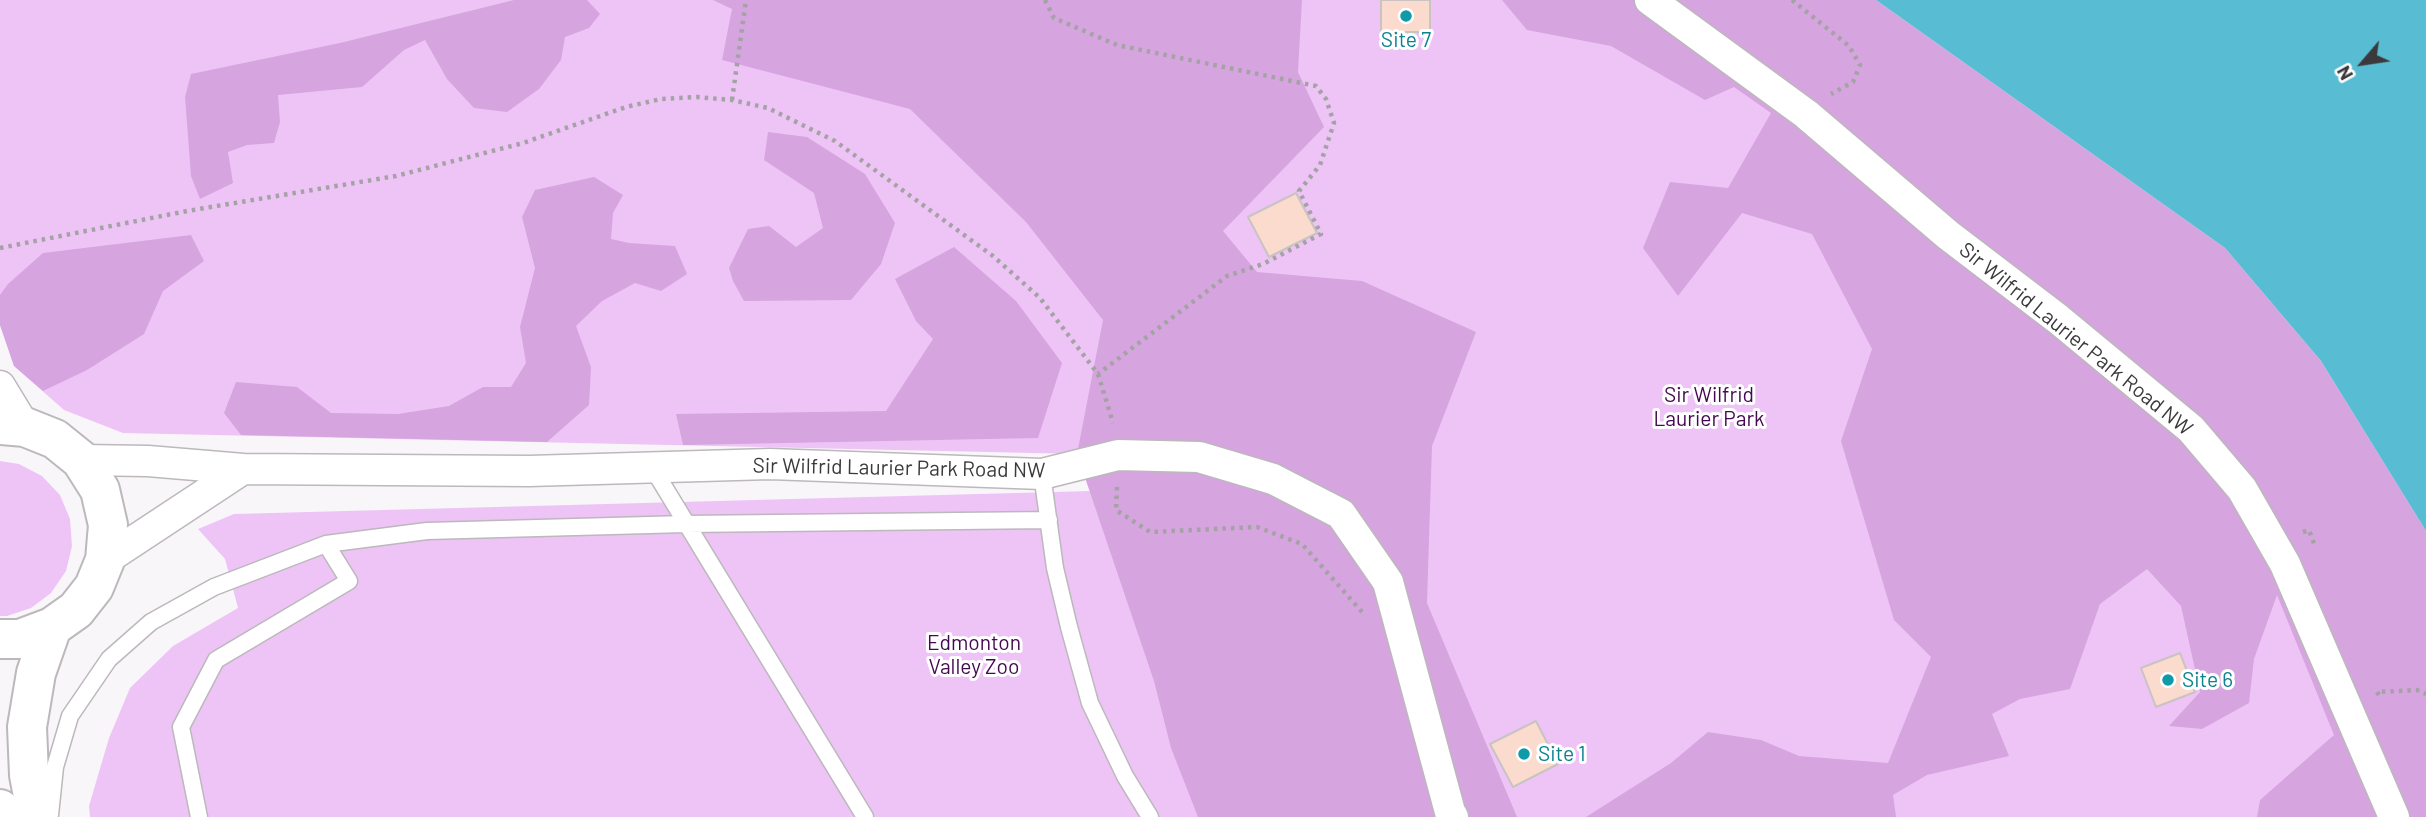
<!DOCTYPE html>
<html>
<head>
<meta charset="utf-8">
<style>
	body { margin:0 }
	#map { position:relative; width:2426px; height:817px; overflow:hidden; background:#f9f6fa; font-family:Barlow,sans-serif }
	canvas { display:block }
	.north { position:absolute; left:2328px; top:28px; width:70px; height:70px; -webkit-text-stroke:5px #fff; paint-order:stroke; rotate:241deg; font-size:19px; font-weight:700; line-height:28px; text-align:center; color:#3b393b }
	.north::after { content:''; display:block; margin:auto; width:24px; height:32px; background:#3b393b; clip-path:polygon(50% 0,100% 100%,50% 72%,0 100%) }
</style>
</head>
<body>
<div id="map">
<canvas width="2426" height="817"></canvas>
<div class="north">N</div>
</div>
<script>
const ctx = document.querySelector('canvas').getContext('2d');
ctx.lineJoin = 'round';
function fill(path, color) { ctx.fillStyle = color; ctx.fill(path, 'evenodd'); }
const poly = rows => new Path2D(rows.map(r => 'M' + r).join(''));
function strokePath(path, color, width, dash) { ctx.strokeStyle = color; ctx.lineWidth = width; ctx.lineCap = dash ? 'butt' : 'round'; ctx.setLineDash(dash || []); ctx.stroke(path); }
function drawText(font, color, halo, rows, align = 'center') {
  ctx.font = font + ' Barlow,sans-serif'; ctx.lineWidth = 6; ctx.setLineDash([]); ctx.textBaseline = 'middle'; ctx.strokeStyle = halo; ctx.fillStyle = color; for (const [text, x, y, turn = 0] of rows) {
    ctx.save(); ctx.translate(x, y); ctx.rotate((+turn || 0) * Math.PI / 180); ctx.textAlign = isNaN(turn) ? turn : align; if (halo) ctx.strokeText(text, 0, 0); ctx.fillText(text, 0, 0); ctx.restore();
  }
}
const green = poly([
	[0,0,1876,0,2426,531,2426,817,90,817,89,806,109,738,130,688,173,646,238,608,225,559,198,529,234,514,1090,491,1077,454,123,433,64,410,14,366,0,325],
	[0,461,19,464,42,476,60,495,70,519,72,546,66,571,51,593,31,608,7,616,0,616]
]);
const forest = poly([
	[514,0,587,0,600,14,589,28,565,37,561,60,539,89,507,112,474,108,447,79,425,40,404,50,362,87,278,95,280,122,274,143,247,145,228,152,233,183,200,199,191,176,185,97,191,74,340,43],
	[713,0,1302,0,1298,72,1324,127,1223,231,1257,272,1362,281,1476,332,1432,446,1427,603,1517,817,1198,817,1171,748,1154,681,1077,454,1103,320,1026,222,910,109,722,60,732,9],
	[1502,0,1876,0,2225,248,2321,361,2426,531,2426,817,2257,817,2260,800,2334,735,2277,595,2254,659,2249,703,2202,729,2169,726,2200,692,2181,606,2147,569,2100,604,2070,689,2020,699,1992,714,2009,756,1927,775,1893,795,1896,817,1586,817,1671,763,1708,732,1761,740,1799,756,1888,763,1931,657,1894,620,1841,441,1872,349,1812,234,1742,213,1678,296,1643,248,1670,182,1728,188,1771,113,1734,87,1705,100,1611,46,1527,30],
	[768,132,807,137,865,174,895,223,881,264,851,300,744,301,733,281,729,268,748,229,769,226,796,247,823,228,814,193,764,160],
	[594,177,623,195,613,213,611,239,629,243,675,246,687,274,661,291,635,283,602,301,576,326,591,367,589,405,547,442,241,435,224,413,236,382,297,387,331,413,398,414,449,406,483,387,511,387,526,363,520,327,535,268,522,217,535,190],
	[191,235,204,261,163,291,144,334,87,370,43,391,14,366,0,325,0,295,8,284,43,253],
	[954,247,1016,301,1062,363,1038,438,683,445,676,414,886,411,933,339,916,321,895,279]
]);
const water = poly([
	[1876,0,2426,0,2426,531,2321,361,2225,248]
]);
const building = poly([
	[1381,0,1430,0,1430,32,1381,32,1381,0],
	[1296,193,1317,233,1269,257,1248,217,1296,193],
	[2180,653,2195,692,2156,707,2141,668,2180,653],
	[1536,721,1558,764,1513,787,1490,744,1536,721]
]);
const path = poly([
	[1045,0,1054,18,1117,45,1316,86,1326,99,1334,123,1320,165,1299,191,1321,234,1263,264,1227,276,1098,374],
	[1792,0,1849,46,1860,65,1853,82,1831,94],
	[732,100,746,0],
	[0,248,187,211,396,176,523,143,626,107,661,99,697,97,732,100,768,108,835,141,993,256,1040,298,1098,374,1113,423],
	[1117,487,1116,510,1150,532,1257,527,1302,544,1362,612],
	[2303,532,2309,530,2315,546],
	[2379,695,2377,692,2417,690,2426,694]
]);
const lane = poly([
	[652,467,865,817],
	[1042,474,1055,568,1069,627,1090,703,1125,776,1150,817],
	[50,815,55,767,70,716,109,659,151,622,214,587,326,544,427,531,686,524,1049,520],
	[199,817,181,727,216,660,349,581,326,544]
]);
const street = poly([
	[1650,0,1806,114,1948,235,2058,319,2191,429,2242,489,2285,564,2394,817],
	[0,386,25,427],
	[81,460,148,461,243,469,529,471,770,464,1042,474,1118,455,1199,457,1273,479,1341,514,1388,582,1450,812,1453,817],
	[105,560,243,469]
]);
const secondary = poly([
	[0,425,25,427,55,439,81,460,100,490,108,525,105,560,94,587,76,610,52,627,20,639,0,639],
	[0,809,1,817],
	[37,817,29,775,27,727,36,673,52,627]
]);
const markers = [
	[1406,16,7,"#0f9aa8"],
	[2168,680,7,"#0f9aa8"],
	[1524,754,7,"#0f9aa8"]
];
const cultureNames = [
	["Site 7",1406,40,"center"],
	["Site 6",2182,680],
	["Site 1",1538,754]
];
const streetNames = [
	["Sir Wilfrid Laurier Park Road NW",2076,339,39],
	["Sir Wilfrid Laurier Park Road NW",899,468,1]
];
const parkNames = [
	["Sir Wilfrid",1709,395],
	["Laurier Park",1709,419],
	["Edmonton",974,643],
	["Valley Zoo",974,667]
];
fill(green, '#eec4f7');
fill(forest, '#d6a4df');
fill(water, '#58bcd2');
fill(building, '#fadbce');
strokePath(building, '#c9c3c1', 2);
strokePath(lane, '#bcb8bc', 19);
strokePath(street, '#bcb8bc', 33);
strokePath(secondary, '#bcb8bc', 42);
strokePath(path, '#a5a2a5', 4.5, [3.5, 5]);
strokePath(lane, '#fff', 16);
strokePath(street, '#fff', 30);
strokePath(secondary, '#fff', 38);
for (const [x, y, r, color] of markers) { const dot = new Path2D(); dot.arc(x, y, r, 0, 2 * Math.PI); ctx.fillStyle = color; ctx.fill(dot); strokePath(dot, '#fff', 2.5); }
drawText('21px', '#0d838f', '#fff', cultureNames, 'left');
drawText('21px', '#3b393b', '#fff', streetNames);
drawText('21px', '#460851', '#fff', parkNames);
</script>
</body>
</html>
